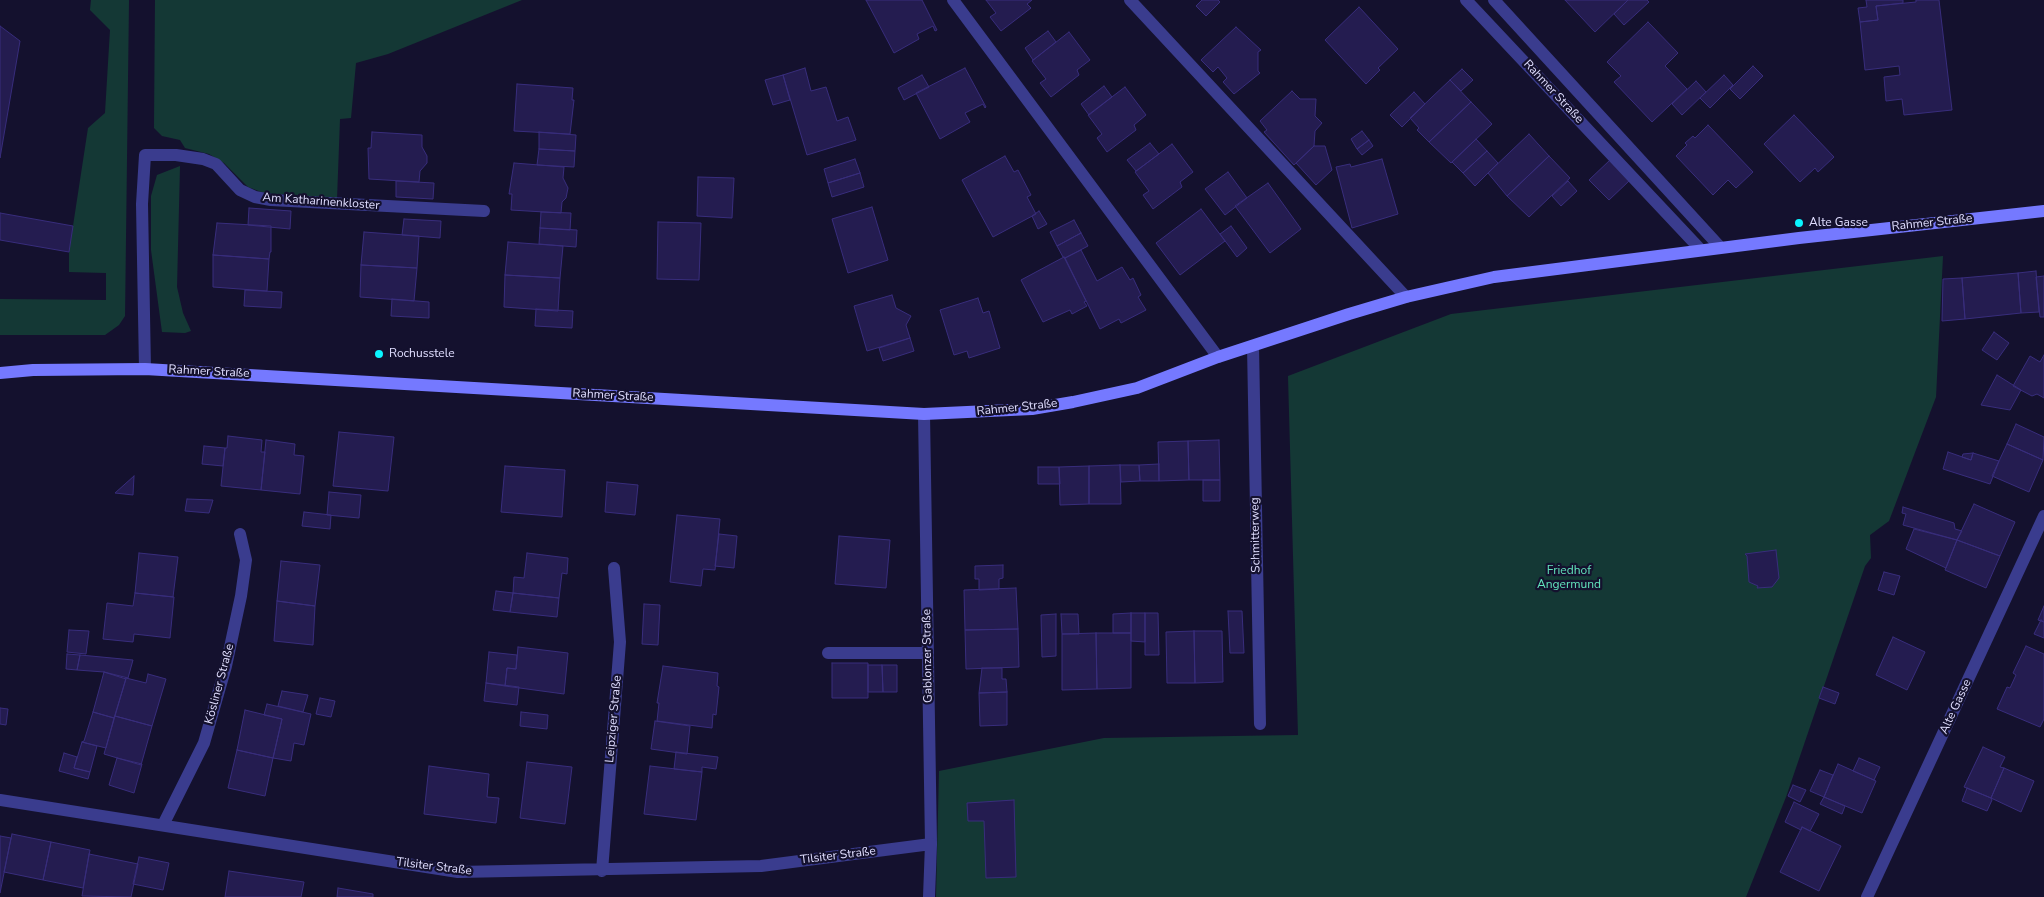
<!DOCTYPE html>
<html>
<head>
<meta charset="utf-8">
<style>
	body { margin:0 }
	canvas { display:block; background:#14112e }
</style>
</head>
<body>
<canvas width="2044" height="897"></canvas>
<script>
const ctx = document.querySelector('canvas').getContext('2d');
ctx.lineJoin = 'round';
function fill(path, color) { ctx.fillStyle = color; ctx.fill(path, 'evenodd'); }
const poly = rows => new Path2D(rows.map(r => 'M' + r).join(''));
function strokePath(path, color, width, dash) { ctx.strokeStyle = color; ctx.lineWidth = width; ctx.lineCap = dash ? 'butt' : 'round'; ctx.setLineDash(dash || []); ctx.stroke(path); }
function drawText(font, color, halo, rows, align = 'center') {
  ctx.font = font + ' "Nunito Sans",sans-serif'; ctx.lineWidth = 4.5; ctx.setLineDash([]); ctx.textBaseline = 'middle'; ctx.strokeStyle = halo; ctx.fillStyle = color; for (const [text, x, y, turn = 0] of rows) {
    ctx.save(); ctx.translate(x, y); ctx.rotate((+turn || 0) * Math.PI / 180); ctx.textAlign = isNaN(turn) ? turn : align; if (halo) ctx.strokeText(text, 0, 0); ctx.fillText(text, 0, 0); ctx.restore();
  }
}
const green = poly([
	[91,0,129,0,125,316,119,325,105,335,0,335,0,299,106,300,106,273,69,272,69,252,88,128,105,113,110,30,90,10],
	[155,0,522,0,388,54,356,63,351,118,340,119,337,199,264,193,248,187,224,163,209,154,185,148,180,140,162,136,154,128],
	[180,166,177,287,183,313,191,331,185,333,162,332,151,250,151,196,157,175],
	[1943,256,1936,397,1889,521,1870,535,1871,558,1865,566,1786,797,1746,897,936,897,939,771,1104,738,1298,735,1288,376,1451,314]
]);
const building = poly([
	[866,0,922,0,937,30,935,31,933,26,917,34,919,39,894,53,866,0],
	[986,0,1032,0,1027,4,1031,8,1001,31,990,17,996,13,986,0],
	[1202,0,1218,0,1220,2,1206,16,1196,6,1202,0],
	[1565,0,1628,0,1595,32,1565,0],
	[1628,0,1647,0,1649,2,1624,25,1614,14,1628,0],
	[1866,0,1903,0,1903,3,1876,6,1878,20,1860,22,1858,8,1867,7,1866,0],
	[1916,0,1939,0,1952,110,1904,115,1902,99,1886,101,1884,77,1900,75,1899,66,1865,70,1860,22,1878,20,1876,6,1916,2,1916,0],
	[1359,7,1398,49,1378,68,1380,70,1366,84,1325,40,1359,7],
	[1648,22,1678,53,1665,66,1687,89,1652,122,1614,82,1621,76,1607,62,1648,22],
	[0,26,20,41,0,158,0,26],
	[1236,27,1261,50,1258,52,1258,71,1260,73,1234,94,1223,82,1227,78,1218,67,1213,72,1201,60,1236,27],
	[1048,31,1056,42,1033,60,1025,48,1048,31],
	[1069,32,1090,60,1077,70,1079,75,1051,97,1040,83,1046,79,1032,61,1069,32],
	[1753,66,1763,76,1740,99,1730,89,1753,66],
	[805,68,811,91,826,87,837,121,848,117,856,140,807,155,783,75,805,68],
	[965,68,986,107,985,108,983,104,965,113,970,122,940,139,916,93,965,68],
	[1462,69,1473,80,1461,91,1450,80,1462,69],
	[783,75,790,100,773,105,765,80,783,75],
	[922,75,929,87,904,100,898,88,922,75],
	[1724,75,1733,85,1710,108,1700,98,1724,75],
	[1450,80,1471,102,1429,142,1417,130,1419,128,1410,118,1450,80],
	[1696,81,1706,92,1682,115,1672,104,1696,81],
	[517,84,573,88,572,100,574,100,570,134,514,131,517,84],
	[1104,86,1112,97,1089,115,1081,104,1104,86],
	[1125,87,1146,115,1134,125,1136,130,1107,152,1097,138,1102,134,1088,115,1125,87],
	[1292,91,1300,99,1316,99,1315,116,1322,123,1315,131,1314,146,1294,165,1264,132,1267,130,1260,121,1292,91],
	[1414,92,1425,104,1402,127,1390,115,1414,92],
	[1471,102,1492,124,1451,163,1429,142,1471,102],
	[1794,115,1834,157,1818,172,1815,168,1800,182,1764,144,1794,115],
	[1708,125,1753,172,1736,188,1728,180,1713,195,1676,156,1687,145,1685,143,1693,136,1695,138,1708,125],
	[1362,131,1369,140,1357,149,1351,139,1362,131],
	[372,132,422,135,422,147,427,156,427,163,420,171,419,182,369,179,368,148,371,148,372,132],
	[539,132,576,135,575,151,539,149,539,132],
	[1529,134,1549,156,1507,196,1488,173,1529,134],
	[1476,139,1487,151,1463,173,1452,162,1476,139],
	[1369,140,1373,146,1362,155,1357,149,1369,140],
	[1150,143,1159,154,1136,171,1127,160,1150,143],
	[1172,144,1193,172,1180,182,1182,187,1153,209,1143,195,1149,191,1135,172,1172,144],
	[1314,146,1325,146,1332,170,1316,185,1296,163,1314,146],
	[539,149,575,151,574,167,537,165,539,149],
	[1487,151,1498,163,1475,186,1463,173,1487,151],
	[1005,156,1014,172,1018,170,1031,195,1027,197,1036,214,993,237,962,180,1005,156],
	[1549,156,1570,178,1529,217,1507,196,1549,156],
	[855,159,860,173,828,183,824,169,855,159],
	[1382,159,1398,214,1352,228,1336,167,1350,164,1351,167,1382,159],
	[1610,160,1629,181,1609,200,1589,180,1610,160],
	[514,163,564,167,563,178,568,188,566,198,562,202,561,213,511,210,512,194,509,194,514,163],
	[1228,172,1247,198,1225,215,1205,189,1228,172],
	[860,173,864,187,832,197,828,183,860,173],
	[698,177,734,178,732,218,697,216,698,177],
	[396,181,434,183,433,199,396,197,396,181],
	[1568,181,1577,191,1561,206,1552,196,1568,181],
	[1268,183,1301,229,1270,253,1235,206,1268,183],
	[872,207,888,260,848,273,832,219,872,207],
	[249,208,291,211,290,229,248,225,249,208],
	[1201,209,1225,241,1180,275,1156,243,1201,209],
	[1039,211,1047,224,1038,229,1032,216,1039,211],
	[541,212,571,213,570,230,540,228,541,212],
	[0,213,73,226,69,252,0,240,0,213],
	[404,219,441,221,440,238,402,235,404,219],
	[1074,220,1081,233,1057,246,1050,232,1074,220],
	[658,222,701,223,699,280,657,279,658,222],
	[217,223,271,226,271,252,270,252,269,259,213,255,217,223],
	[1231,226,1247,248,1237,257,1220,234,1231,226],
	[540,228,577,230,576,247,539,244,540,228],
	[364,232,419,236,417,268,361,265,364,232],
	[1081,233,1088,246,1065,258,1063,257,1057,246,1081,233],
	[508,242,563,246,560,278,505,275,508,242],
	[1081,250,1097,281,1122,267,1130,280,1133,278,1141,295,1138,297,1146,310,1121,323,1119,319,1100,329,1065,258,1081,250],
	[213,255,269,259,267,291,213,287,213,255],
	[1064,257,1086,301,1084,302,1087,306,1072,314,1070,310,1043,322,1021,280,1064,257],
	[361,265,417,268,414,301,360,297,361,265],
	[2036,271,2039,312,2021,313,2018,273,2036,271],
	[2018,273,2021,313,1965,319,1962,278,2018,273],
	[505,275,560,278,558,311,504,307,505,275],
	[2044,276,2044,317,2040,317,2036,277,2044,276],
	[1962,278,1965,319,1942,321,1943,279,1962,278],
	[245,290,282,292,281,308,244,306,245,290],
	[892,295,896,308,911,316,906,325,910,338,867,351,854,306,892,295],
	[978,298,983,313,989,311,1000,348,969,358,967,351,954,355,940,310,978,298],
	[392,299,429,302,429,318,391,316,392,299],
	[536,309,573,311,572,328,535,326,536,309],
	[1994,332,2009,343,1997,360,1982,350,1994,332],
	[910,338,914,351,883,361,879,348,910,338],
	[2044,355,2044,398,2037,394,2032,396,2013,386,2030,356,2040,362,2044,355],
	[1997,375,2021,390,2010,410,1981,405,1997,375],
	[2016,424,2044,437,2043,460,2007,444,2016,424],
	[339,432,394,437,388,491,333,486,339,432],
	[228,436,262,440,261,452,265,452,261,490,221,486,225,448,227,448,228,436],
	[266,440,295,444,294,455,304,456,300,494,261,490,266,440],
	[1219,440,1220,480,1189,480,1188,441,1219,440],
	[1188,441,1189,480,1159,481,1158,442,1188,441],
	[2007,444,2043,460,2029,492,1992,476,2007,444],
	[204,446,225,448,223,466,202,464,204,446],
	[1948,452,1971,460,1973,453,1999,461,1990,484,1943,469,1948,452],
	[1973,453,1971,460,1962,457,1963,454,1973,453],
	[1159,464,1159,481,1140,481,1139,465,1159,464],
	[1120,465,1139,465,1140,481,1121,482,1120,465],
	[1120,465,1121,504,1089,504,1089,466,1120,465],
	[505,466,565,470,562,517,501,512,505,466],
	[1089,466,1089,504,1060,505,1059,467,1089,466],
	[1038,467,1059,467,1060,484,1038,484,1038,467],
	[134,476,133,495,115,493,134,476],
	[1203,480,1220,480,1220,501,1203,501,1203,480],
	[607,482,638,485,635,515,605,512,607,482],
	[329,492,361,495,359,518,327,515,329,492],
	[187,499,213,500,209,513,185,511,187,499],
	[1974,504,2015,522,2000,556,1957,540,1974,504],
	[1903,507,1954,523,1955,529,1962,531,1957,540,1903,525,1906,514,1902,513,1903,507],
	[304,512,331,515,330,529,302,526,304,512],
	[677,515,720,519,715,570,703,569,701,586,670,582,677,515],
	[1914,529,1957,540,1946,568,1906,549,1914,529],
	[719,534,737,536,734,568,715,566,719,534],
	[839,536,890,540,886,588,835,584,839,536],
	[1957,540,2000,556,1986,588,1945,570,1957,540],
	[1776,550,1779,578,1772,587,1757,588,1758,586,1749,582,1747,556,1745,554,1776,550],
	[139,553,178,557,173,597,135,593,139,553],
	[527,553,568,558,567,574,562,573,559,598,513,593,514,577,524,578,527,553],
	[281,561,320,565,315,606,277,601,281,561],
	[1003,565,1003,578,999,579,999,589,979,590,979,579,975,579,975,566,1003,565],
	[1884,572,1900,576,1894,595,1878,590,1884,572],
	[1016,588,1018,629,965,630,964,590,1016,588],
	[496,591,513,593,510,612,493,610,496,591],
	[135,593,174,597,170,638,134,634,133,642,103,639,107,603,133,606,135,593],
	[513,593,559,598,557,617,510,612,513,593],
	[277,601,315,606,313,645,274,641,277,601],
	[644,604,660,605,658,645,642,644,644,604],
	[2044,606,2044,622,2038,620,2044,606],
	[1228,611,1242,611,1244,653,1230,653,1228,611],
	[1131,613,1131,633,1113,633,1113,614,1131,613],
	[1131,613,1145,613,1145,642,1131,641,1131,613],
	[1145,613,1158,613,1159,655,1145,655,1145,613],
	[1056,614,1056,656,1042,657,1041,615,1056,614],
	[1061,614,1078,614,1079,634,1062,634,1061,614],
	[2041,620,2044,622,2044,638,2034,634,2041,620],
	[1018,629,1019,667,966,669,965,630,1018,629],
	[69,630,89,631,86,654,67,652,69,630],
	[1194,631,1195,683,1167,683,1166,632,1194,631],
	[1194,631,1222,631,1223,682,1195,683,1194,631],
	[1096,633,1097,689,1062,690,1062,634,1096,633],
	[1096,633,1131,633,1131,688,1097,689,1096,633],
	[1893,637,1925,652,1907,690,1876,675,1893,637],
	[2026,646,2044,654,2044,719,2040,727,1997,709,2007,687,2010,688,2016,675,2013,673,2026,646],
	[518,647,568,653,564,694,505,686,507,668,516,669,518,647],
	[489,652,517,655,516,669,507,668,505,686,486,683,489,652],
	[67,654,80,655,77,670,66,669,67,654],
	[80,655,133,660,128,678,104,672,77,670,80,655],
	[832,663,868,663,868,698,832,698,832,663],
	[868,665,882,665,883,692,868,692,868,665],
	[882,665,897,665,897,692,883,692,882,665],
	[663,666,718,673,717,686,719,687,716,715,713,714,712,728,657,721,659,703,657,703,663,666],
	[982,668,1002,668,1002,679,1006,679,1007,692,979,693,982,668],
	[104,672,126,679,114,718,93,712,104,672],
	[148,674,166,679,152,726,115,716,126,678,146,683,148,674],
	[486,683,519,687,517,705,484,701,486,683],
	[1823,687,1839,693,1835,704,1819,698,1823,687],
	[282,691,308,695,303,712,278,706,282,691],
	[1007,692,1007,725,980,726,979,693,1007,692],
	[320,698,335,701,331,717,316,714,320,698],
	[267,704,311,714,304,745,294,743,291,761,273,758,282,719,264,715,267,704],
	[0,708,8,709,6,725,0,724,0,708],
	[245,710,282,719,273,758,237,750,245,710],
	[93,712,114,718,106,748,82,742,84,741,93,712],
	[521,712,548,715,547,729,520,726,521,712],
	[115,716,152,726,141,765,104,754,115,716],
	[655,721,690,726,687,754,651,749,655,721],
	[82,742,97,746,90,772,74,768,82,742],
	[1983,747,2005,757,2000,767,2004,768,1991,798,1964,787,1983,747],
	[237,750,273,758,265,796,228,788,237,750],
	[676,752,718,757,716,769,702,767,702,772,674,769,676,752],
	[64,753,77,757,74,768,90,772,88,779,59,771,64,753],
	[117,758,142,764,134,793,109,785,117,758],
	[1859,758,1880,767,1874,780,1853,771,1859,758],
	[527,762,572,767,565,824,520,818,527,762],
	[1838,764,1876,781,1862,813,1824,797,1838,764],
	[429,766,489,774,487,797,499,798,496,823,424,814,429,766],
	[650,766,702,772,696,820,644,814,650,766],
	[2004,768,2034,781,2021,812,1991,798,2004,768],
	[1820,770,1833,775,1824,797,1810,791,1820,770],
	[1793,785,1806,790,1800,802,1788,796,1793,785],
	[1967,788,1991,798,1992,800,1987,811,1962,801,1967,788],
	[1824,797,1845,806,1842,814,1820,804,1824,797],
	[1014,800,1016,877,986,878,984,821,968,821,967,803,1014,800],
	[1794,802,1819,814,1810,831,1802,827,1801,830,1785,822,1794,802],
	[1802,827,1841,846,1819,891,1780,872,1802,827],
	[12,834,51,842,43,880,4,872,12,834],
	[0,836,11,838,0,893,0,836],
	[51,842,90,850,83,888,43,880,51,842],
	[89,854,138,864,131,897,82,896,89,854],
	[139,857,169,863,163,890,133,884,139,857],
	[229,871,304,882,301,897,225,897,229,871],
	[338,888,373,894,373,897,337,897,338,888]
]);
const service = poly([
	[953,0,1218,357],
	[1130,0,1406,297],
	[1466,0,1701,250],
	[1494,0,1720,247],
	[1253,346,1260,724],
	[924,414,931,844],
	[828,653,928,653]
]);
const minor = poly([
	[145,369,142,204,145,155,176,155,203,159,216,164,240,190,255,197,271,200,484,211],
	[0,800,458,872,761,866,931,844,929,897],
	[163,825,204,743,226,666,241,596,246,560,240,534],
	[602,871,620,642,614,568],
	[1867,897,2044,516]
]);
const secondary = poly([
	[0,373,33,370,145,369,924,414,1032,409,1073,402,1137,388,1218,357,1349,314,1406,297,1494,277,1799,238,2044,211]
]);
const markers = [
	[1799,223,5,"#0af5ff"],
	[379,354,5,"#0af5ff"]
];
const streetNames = [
	["Rahmer Straße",1553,92,47],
	["Am Katharinenkloster",321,202,4],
	["Rahmer Straße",1932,223,-6],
	["Rahmer Straße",209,372,3],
	["Rahmer Straße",613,396,3],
	["Rahmer Straße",1017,408,-6],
	["Schmitterweg",1256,535,-91],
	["Gablonzer Straße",928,656,-91],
	["Kösliner Straße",220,684,-75],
	["Alte Gasse",1956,707,-65],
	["Leipziger Straße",614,719,-85],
	["Tilsiter Straße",838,856,-7],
	["Tilsiter Straße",434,867,7]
];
const poiNames = [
	["Alte Gasse",1809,223],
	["Rochusstele",389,354]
];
const parkNames = [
	["Friedhof",1569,571],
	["Angermund",1569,585]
];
fill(green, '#143835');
fill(building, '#241c50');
strokePath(building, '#382d7c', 1);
strokePath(service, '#3a3c8e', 12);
strokePath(minor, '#3a3c8e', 12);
strokePath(secondary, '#7579ff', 12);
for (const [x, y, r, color] of markers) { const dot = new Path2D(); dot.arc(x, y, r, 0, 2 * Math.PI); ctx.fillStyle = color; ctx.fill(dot); strokePath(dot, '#14112e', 2); }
drawText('12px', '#e0deff', '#14112e', streetNames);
drawText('12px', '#e0deff', '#14112e', poiNames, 'left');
drawText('12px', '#63e5bd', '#14112e', parkNames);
</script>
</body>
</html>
